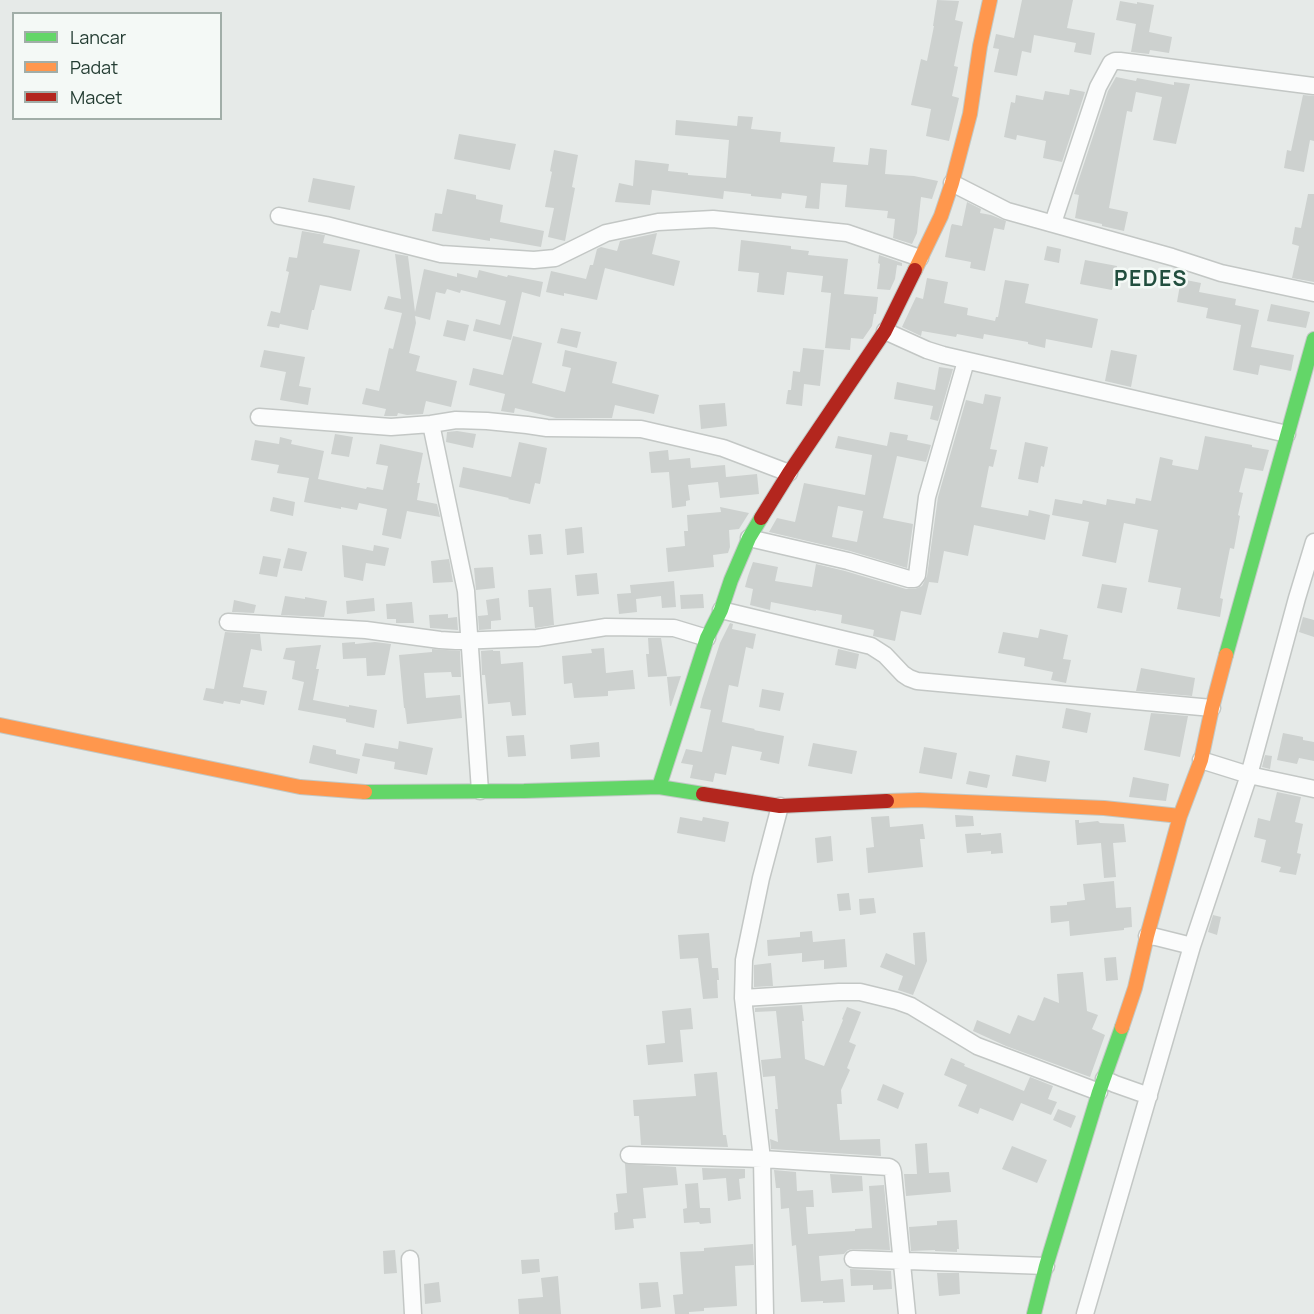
<!DOCTYPE html>
<html>
<head>
<meta charset="utf-8">
<style>
	body { margin:0 }
	#map { position:relative; width:1314px; height:1314px; overflow:hidden; background:#e6eae8; font-family:Manrope,sans-serif }
	canvas { display:block }
	.legend { position:absolute; left:12px; top:12px; width:210px; height:108px; box-sizing:border-box; background:#f4f9f6; border:2px solid #a1aea8; margin:0; padding:8px 10px; list-style:none; font-size:18px; color:#243d33 }
	.legend li { display:flex; align-items:center; gap:12px; height:30px }
	.legend b { width:30px; border:2px solid #a1aea8 }
</style>
</head>
<body>
<div id="map">
<canvas width="1314" height="1314"></canvas>
<ul class="legend">
<li><b style="height:8px;background:#63d668"></b>Lancar</li>
<li><b style="height:8px;background:#ff974d"></b>Padat</li>
<li><b style="height:8px;background:#b3261e"></b>Macet</li>
</ul>
</div>
<script>
const ctx = document.querySelector('canvas').getContext('2d');
ctx.lineJoin = 'round';
function fill(path, color) { ctx.fillStyle = color; ctx.fill(path, 'evenodd'); }
const poly = rows => new Path2D(rows.map(r => 'M' + r).join(''));
function strokePath(path, color, width, dash) { ctx.strokeStyle = color; ctx.lineWidth = width; ctx.lineCap = dash ? 'butt' : 'round'; ctx.setLineDash(dash || []); ctx.stroke(path); }
function drawText(font, color, halo, rows, align = 'center') {
  ctx.font = font + ' Manrope,sans-serif'; ctx.lineWidth = 5; ctx.setLineDash([]); ctx.textBaseline = 'middle'; ctx.strokeStyle = halo; ctx.fillStyle = color; for (const [text, x, y, turn = 0] of rows) {
    ctx.save(); ctx.translate(x, y); ctx.rotate((+turn || 0) * Math.PI / 180); ctx.textAlign = isNaN(turn) ? turn : align; if (halo) ctx.strokeText(text, 0, 0); ctx.fillText(text, 0, 0); ctx.restore();
  }
}
const building = poly([
	[937,0,959,1,955,20,963,22,954,66,958,67,952,96,959,98,949,141,926,136,931,109,911,105,921,59,927,61,934,26,933,26],
	[1022,0,1073,0,1067,28,1095,33,1091,55,1074,52,1076,43,1034,35,1031,53,1022,51,1017,76,994,72,999,49,993,48,996,34,1014,38],
	[1120,1,1137,4,1137,2,1154,5,1149,32,1172,37,1169,53,1150,50,1149,54,1131,52,1136,24,1116,20],
	[1116,77,1136,81,1137,78,1174,85,1174,82,1190,84,1176,144,1153,140,1162,97,1136,92,1132,112,1127,111,1109,208,1128,212,1124,231,1102,226,1102,224,1075,218,1079,195,1074,194,1108,91],
	[1070,89,1085,92,1062,162,1043,158,1046,141,1017,135,1016,140,1004,137,1011,102,1015,103,1016,95,1043,100,1045,91,1069,95],
	[1303,95,1314,96,1314,141,1310,140,1304,172,1284,168,1287,150,1291,151],
	[738,116,753,117,751,129,781,132,780,142,835,147,833,162,868,165,870,148,887,150,885,174,914,176,938,181,932,199,921,197,917,233,912,244,893,238,895,219,887,218,888,211,845,207,847,185,821,183,819,209,805,208,807,196,782,193,781,199,751,196,751,194,724,191,723,199,652,190,650,205,615,202,619,183,633,186,635,160,669,164,668,171,688,173,688,175,726,178,729,140,675,135,676,120,737,126],
	[459,134,516,144,510,170,454,159],
	[554,150,578,155,572,187,575,188,565,241,548,237,554,208,545,207,552,172,550,171],
	[313,178,355,186,350,210,308,202],
	[447,189,476,195,476,199,503,205,500,222,544,231,541,247,490,238,490,241,432,231,435,213,442,214],
	[1308,194,1314,194,1314,282,1292,278,1299,246,1292,244,1295,227,1301,228],
	[967,202,981,209,980,213,991,215,1006,221,1004,230,994,228,985,271,970,268,971,262,945,257,951,226,952,224,962,226],
	[302,231,325,235,323,243,360,250,351,291,320,285,314,310,312,310,308,330,280,324,279,328,267,326,271,311,280,313,289,272,286,271,289,257,297,258],
	[657,233,652,254,680,261,674,286,605,268,597,300,564,293,564,296,546,292,551,271,586,279,590,265,593,265,597,249,601,247,617,251,620,241],
	[741,240,791,246,791,249,809,251,808,255,848,259,844,294,878,297,876,314,874,314,872,326,863,339,851,338,850,350,825,348,831,293,821,292,823,276,787,272,784,295,757,292,759,273,738,271],
	[1047,246,1061,249,1059,263,1044,260],
	[395,254,408,256,415,312,424,269,457,277,457,273,477,278,479,270,507,277,508,275,543,282,540,297,522,292,511,340,473,331,476,319,500,325,506,301,461,290,460,293,447,289,445,294,436,292,430,320,415,316,416,323,409,353,420,356,416,371,457,381,451,407,426,401,423,414,407,415,398,413,397,416,384,416,386,409,362,404,366,388,379,391,389,348,393,349,402,313,384,309,388,296,401,299],
	[879,255,902,263,902,266,897,265,895,279,890,290,877,289,880,264,878,263],
	[1085,260,1117,266,1112,290,1080,284],
	[927,278,948,282,944,303,968,308,967,315,995,321,996,317,998,317,1005,280,1029,284,1025,303,1098,319,1092,348,1046,339,1045,348,1028,344,1028,342,984,334,983,339,957,334,956,337,922,331,921,336,902,327,916,297,923,299],
	[1181,279,1201,283,1199,292,1236,299,1235,305,1259,310,1251,347,1294,355,1291,371,1260,365,1258,375,1233,370,1241,325,1206,318,1208,308,1177,302],
	[1271,304,1310,312,1306,328,1267,321],
	[447,320,469,325,465,341,443,336],
	[561,328,581,332,577,348,557,343],
	[513,336,542,343,532,383,565,392,571,368,562,366,565,350,617,362,612,383,659,395,654,414,615,405,612,418,556,418,515,408,514,413,501,411,505,394,469,385,473,368,503,375],
	[803,348,824,350,820,386,804,384,802,406,786,404,788,390,791,390,793,371,800,372],
	[264,350,305,357,299,386,311,388,308,405,280,400,286,372,260,367],
	[1111,350,1137,355,1131,387,1105,381],
	[939,367,953,369,938,421,930,419,933,406,894,399,897,382,935,390],
	[985,394,1001,397,990,449,997,450,993,467,989,466,981,507,1028,516,1029,510,1050,515,1045,540,974,525,968,556,944,551,938,583,929,582,921,615,901,611,895,641,873,636,874,630,841,623,842,615,816,610,816,611,771,602,770,610,750,605,753,589,745,587,748,576,753,562,778,567,775,581,812,587,816,564,845,571,906,589,915,589,922,586,927,576,938,497,966,400,983,404],
	[725,403,727,426,701,429,699,405],
	[457,431,476,434,473,448,446,442,447,432],
	[890,432,908,435,907,440,931,445,926,462,897,456,883,518,913,524,907,568,850,551,769,532,777,518,795,522,804,483,865,495,872,455,835,448,838,436,887,446],
	[838,506,863,511,857,542,832,537],
	[335,434,353,437,349,457,331,454],
	[1205,436,1252,445,1252,447,1269,450,1263,471,1245,468,1239,492,1243,493,1238,515,1240,516,1234,549,1230,548,1220,598,1223,599,1220,617,1177,609,1181,588,1148,582,1158,530,1124,523,1116,563,1082,556,1089,522,1052,515,1055,499,1082,504,1083,500,1106,505,1107,499,1135,504,1136,498,1151,501,1160,457,1173,460,1172,465,1198,470],
	[280,437,292,440,291,444,324,451,318,479,366,489,367,487,383,490,388,466,376,464,380,444,423,453,417,483,420,483,417,500,437,504,440,517,407,511,401,539,382,535,387,509,359,503,357,510,341,507,341,509,304,502,309,478,277,473,279,465,251,460,255,440,279,444],
	[519,442,547,448,540,484,535,483,530,504,508,499,509,498,459,487,463,467,511,477],
	[1025,442,1048,447,1044,467,1041,466,1038,483,1018,479],
	[668,450,669,460,690,458,691,468,725,465,726,477,757,474,759,494,720,498,718,482,688,485,690,500,686,501,686,506,672,508,669,472,651,473,649,452],
	[273,497,295,502,293,516,270,511],
	[720,507,749,513,739,529,729,530,730,547,728,553,713,555,714,567,668,572,666,548,685,546,684,531,688,531,687,515,721,512],
	[582,527,584,553,567,555,565,529],
	[541,534,543,554,530,555,528,535],
	[342,545,373,551,374,545,389,548,385,566,366,563,363,581,344,577],
	[288,548,307,552,302,571,283,568],
	[263,556,281,559,277,577,259,574],
	[449,559,453,582,433,583,431,561],
	[493,567,495,588,476,590,474,568],
	[597,573,599,594,577,596,575,575],
	[674,581,676,607,662,608,661,596,636,599,637,612,619,614,617,594,631,593,630,585],
	[1102,584,1127,588,1122,613,1097,608],
	[551,588,554,625,535,628,533,607,529,607,528,590],
	[703,594,704,608,681,609,680,595],
	[285,596,305,599,305,597,327,601,324,617,281,615],
	[374,598,375,611,347,614,346,601],
	[499,598,501,620,491,621,491,629,479,630,478,616,488,615,486,600],
	[234,600,256,605,254,613,232,612],
	[412,602,414,623,396,623,396,619,387,619,386,604],
	[448,614,448,618,457,617,458,630,430,628,429,615],
	[1303,617,1314,620,1314,637,1299,632],
	[730,623,733,624,732,629,756,634,753,649,746,647,738,687,729,685,722,722,755,729,754,730,784,736,779,764,760,760,762,752,732,746,726,775,715,773,713,782,690,778,693,765,681,763,686,749,702,752,711,710,700,708,702,699,720,643],
	[1040,629,1068,635,1063,659,1071,660,1066,683,1051,680,1053,672,1024,666,1025,658,998,653,1003,632,1038,638],
	[225,632,260,634,262,651,251,649,243,687,267,691,264,705,241,700,240,704,224,701,223,704,203,700,206,688,214,689],
	[648,638,661,638,667,676,648,677,646,654,649,654],
	[355,642,355,644,375,642,391,644,385,675,367,676,366,658,343,659,342,643],
	[321,645,316,669,319,669,313,700,349,707,349,705,377,710,374,728,346,722,346,719,298,710,304,682,292,679,295,661,283,659,286,648],
	[604,648,606,673,633,670,635,689,608,691,608,696,574,698,572,683,564,684,562,656,592,653,591,649],
	[432,649,460,651,461,677,452,677,451,672,424,673,426,698,460,695,462,718,407,724,405,708,404,708,399,655,432,652],
	[838,649,859,654,856,669,835,665],
	[493,650,493,651,500,651,501,664,523,662,526,715,512,716,510,702,488,704,485,675,482,675,481,651],
	[1141,668,1195,678,1192,696,1136,691],
	[681,676,671,706,670,706,667,677],
	[762,689,784,693,780,711,759,707],
	[1066,708,1091,713,1087,733,1062,728],
	[1151,713,1188,716,1180,757,1144,750],
	[1283,733,1303,737,1303,740,1314,742,1314,761,1299,758,1297,764,1277,760],
	[524,735,526,756,508,757,506,736],
	[399,741,433,748,427,775,394,769,395,762,362,756,365,743,398,749],
	[599,742,600,757,571,759,570,745],
	[813,743,857,751,852,774,808,766],
	[313,745,336,750,336,754,360,759,357,774,309,763],
	[924,747,957,753,952,779,919,773],
	[1016,755,1050,761,1046,782,1012,776],
	[1265,755,1272,756,1270,769,1262,767],
	[969,771,990,775,987,788,966,784],
	[1133,777,1169,784,1166,801,1129,797],
	[1277,792,1301,797,1295,822,1303,824,1297,853,1301,854,1296,875,1279,872,1281,867,1261,862,1266,840,1254,837,1258,818,1270,821],
	[955,815,973,816,974,826,956,827],
	[889,816,890,827,923,824,925,839,920,839,923,867,868,873,866,848,874,847,871,817],
	[680,817,702,821,703,817,729,822,725,842,677,833],
	[1075,820,1079,820,1079,823,1098,821,1100,823,1124,824,1126,842,1113,843,1116,877,1104,878,1101,843,1077,845],
	[981,833,981,835,1001,833,1003,853,991,854,991,851,967,853,965,834],
	[831,836,833,861,817,863,815,838],
	[1114,881,1116,908,1131,907,1132,927,1124,928,1124,930,1070,936,1069,921,1051,923,1050,906,1067,905,1067,902,1085,900,1083,884],
	[849,893,851,910,839,911,837,894],
	[874,898,876,913,860,915,859,899],
	[1213,915,1221,917,1217,935,1208,932],
	[812,931,813,942,845,939,847,967,824,969,824,960,802,962,802,953,768,956,767,940,800,937,800,932],
	[925,932,927,961,913,995,898,990,903,976,880,967,886,953,915,965,913,933],
	[709,933,712,968,718,968,719,980,717,980,718,998,703,999,698,958,680,959,678,935],
	[1116,957,1118,980,1106,981,1104,958],
	[771,963,773,986,754,987,754,965],
	[1083,972,1087,1011,1098,1015,1092,1029,1105,1035,1090,1077,1006,1046,973,1031,977,1020,1010,1034,1018,1015,1033,1021,1035,1020,1044,997,1059,1003,1057,974],
	[802,1005,804,1021,802,1021,805,1059,824,1066,843,1020,842,1019,847,1007,861,1012,849,1042,856,1045,847,1068,850,1070,841,1090,842,1104,837,1104,840,1140,880,1139,881,1156,771,1149,770,1139,778,1142,775,1109,778,1109,775,1076,763,1077,761,1060,781,1058,776,1011,755,1012,755,1008],
	[691,1008,693,1029,680,1030,683,1062,648,1065,646,1045,665,1043,662,1011],
	[951,1058,965,1064,964,1066,1024,1091,1030,1077,1053,1086,1048,1099,1057,1102,1051,1115,1021,1103,1013,1121,980,1108,978,1114,958,1106,967,1085,944,1075],
	[717,1072,723,1135,726,1135,728,1147,641,1145,639,1116,634,1116,633,1100,696,1096,694,1074],
	[883,1084,904,1093,898,1109,877,1100],
	[1058,1109,1076,1116,1071,1128,1053,1120],
	[927,1143,929,1173,949,1172,951,1192,906,1196,904,1174,917,1174,915,1144],
	[1012,1146,1047,1160,1037,1183,1002,1169],
	[625,1164,676,1167,678,1185,643,1188,646,1218,633,1219,634,1228,615,1230,614,1213,618,1212,616,1194,627,1193],
	[702,1168,745,1169,745,1178,739,1179,741,1199,728,1201,726,1178,703,1180],
	[774,1170,796,1172,797,1191,813,1190,814,1207,806,1207,808,1234,855,1231,855,1229,872,1228,869,1186,884,1185,890,1250,853,1249,848,1250,844,1254,819,1256,821,1281,843,1279,845,1302,823,1303,823,1301,801,1302,796,1245,792,1246,789,1208,781,1209,780,1188,776,1188],
	[830,1174,862,1176,863,1191,832,1193],
	[698,1183,700,1208,710,1208,711,1223,700,1224,699,1222,684,1223,683,1209,687,1208,685,1184],
	[957,1220,959,1249,957,1249,957,1252,935,1251,935,1250,911,1251,909,1227,937,1225,937,1221],
	[753,1244,754,1265,735,1266,737,1306,704,1308,704,1311,689,1312,689,1314,675,1314,673,1295,683,1294,680,1252,704,1251,704,1248],
	[395,1250,397,1273,384,1274,383,1251],
	[539,1259,540,1272,522,1274,521,1260],
	[850,1269,891,1271,892,1289,873,1290,873,1285,851,1286],
	[937,1273,959,1273,960,1294,939,1296],
	[558,1276,561,1314,519,1314,518,1299,543,1297,541,1278],
	[439,1282,441,1302,425,1304,424,1284],
	[658,1282,661,1307,641,1309,639,1283]
]);
const street = poly([
	[952,183,1007,211,1172,257,1221,273,1314,293],
	[279,216,326,225,441,254,534,260,555,258,606,233,658,222,713,219,847,233,920,258],
	[1053,223,1098,87,1111,63,1115,61,1120,61,1314,86],
	[885,331,927,350,943,355,1287,434],
	[259,417,391,427,431,424,456,420,487,421,527,425,547,428,641,429,723,448,789,473],
	[431,424,466,591,480,791],
	[749,538,848,561,909,579,914,579,917,575,927,497,966,361],
	[721,610,871,646,885,655,903,674,909,678,917,681,1212,708],
	[228,622,366,630,440,640,456,641,537,638,606,627,674,628,707,638],
	[1201,760,1249,775,1314,789],
	[1147,936,1156,937,1192,946],
	[743,998,839,992,860,992,897,1001,911,1006,977,1046,1099,1092],
	[1104,1079,1115,1084,1149,1096],
	[629,1155,762,1159,889,1167,892,1169,893,1173,907,1314],
	[410,1259,413,1314],
	[853,1259,1046,1266],
	[765,1314,762,1159,743,998,744,960,761,878,780,806],
	[1085,1314,1192,946,1249,775,1297,598,1314,542]
]);
const fast = poly([
	[1226,655,1314,339],
	[659,787,707,638,721,610,731,580,749,538,761,518],
	[365,792,524,791,659,787,703,794],
	[1034,1314,1046,1266,1099,1092,1122,1027]
]);
const slow = poly([
	[915,270,941,216,952,183,970,114,980,46,990,0],
	[0,725,300,787,365,792],
	[887,801,919,800,1104,808,1180,816],
	[1122,1027,1135,988,1147,936,1180,816,1201,760,1212,708,1226,655]
]);
const jam = poly([
	[761,518,789,473,885,331,915,270],
	[703,794,780,806,887,801]
]);
const districtNames = [
	["PEDES",1151,280]
];
fill(building, '#cdd1cf');
strokePath(street, '#c3c7c5', 19);
strokePath(fast, '#c1c8c5', 16);
strokePath(slow, '#c1c8c5', 16);
strokePath(jam, '#c1c8c5', 16);
strokePath(street, '#fbfcfc', 16);
strokePath(fast, '#63d668', 14);
strokePath(slow, '#ff974d', 14);
strokePath(jam, '#b3261e', 14);
ctx.letterSpacing = '1.5px';
drawText('bold 21px', '#214e3e', '#f4f9f6', districtNames);
ctx.letterSpacing = '0px';
</script>
</body>
</html>
